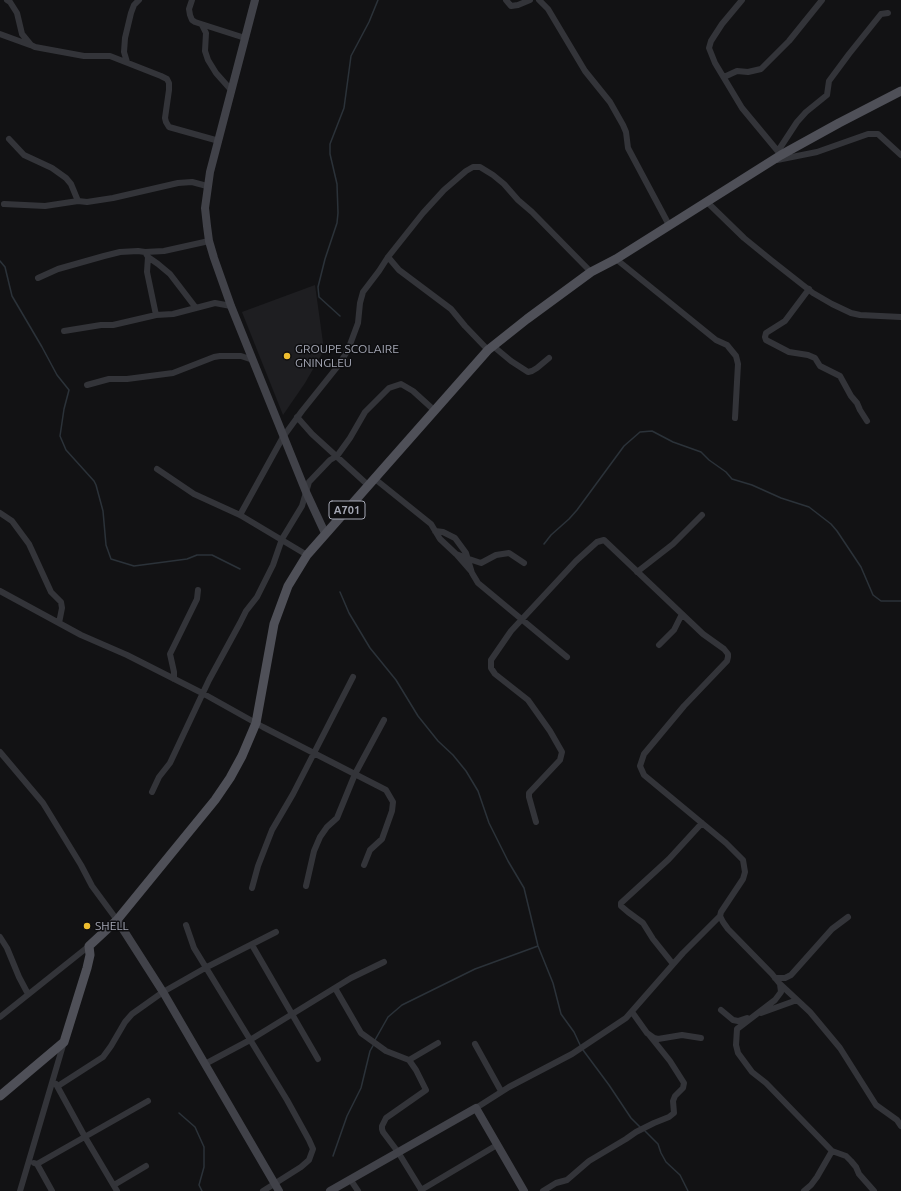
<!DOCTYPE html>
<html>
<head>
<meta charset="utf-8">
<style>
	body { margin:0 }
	canvas { display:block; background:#121214 }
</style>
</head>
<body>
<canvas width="901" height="1191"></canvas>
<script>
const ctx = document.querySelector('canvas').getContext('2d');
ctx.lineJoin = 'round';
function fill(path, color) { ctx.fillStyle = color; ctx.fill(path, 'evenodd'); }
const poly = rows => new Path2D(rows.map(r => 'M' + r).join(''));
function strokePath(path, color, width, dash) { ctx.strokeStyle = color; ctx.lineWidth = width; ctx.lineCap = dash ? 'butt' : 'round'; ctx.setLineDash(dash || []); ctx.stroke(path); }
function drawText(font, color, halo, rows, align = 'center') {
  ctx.font = font + ' Ubuntu,sans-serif'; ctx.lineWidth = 3; ctx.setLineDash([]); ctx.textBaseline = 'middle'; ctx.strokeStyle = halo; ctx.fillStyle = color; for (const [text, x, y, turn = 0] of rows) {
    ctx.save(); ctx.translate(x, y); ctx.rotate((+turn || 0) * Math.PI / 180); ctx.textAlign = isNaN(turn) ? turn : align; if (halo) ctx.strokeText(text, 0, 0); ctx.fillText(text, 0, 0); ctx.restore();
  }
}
const built = poly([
	[315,285,324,350,305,383,283,415,242,312]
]);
const stream = poly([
	[0,261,5,267,12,296,42,347,57,375,69,390,64,409,60,436,66,450,94,481,96,485,103,511,106,545,111,559,134,566,187,559,197,555,212,555,240,569],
	[340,316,319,297,318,287,325,259,337,223,338,213,337,184,330,154,330,144,344,108,351,56,369,22,378,0],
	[544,544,551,535,569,519,577,510,624,446,640,432,652,431,673,442,701,452,709,460,726,472,732,479,752,485,781,498,809,507,831,524,837,531,861,567,873,595,881,601,901,601],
	[340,592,349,613,370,648,396,680,418,716,438,741,453,755,466,771,478,791,489,823,508,861,524,888,538,946,553,983,561,1014,574,1032,581,1047],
	[375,1040,388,1017,402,1005,475,969,538,946],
	[583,1050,609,1085,631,1118,640,1127],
	[179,1113,195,1127,204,1147,204,1167,199,1185,202,1191],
	[645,1131,658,1144,661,1153,666,1162,680,1175,688,1191],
	[333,1156,347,1116,361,1088,370,1051,374,1044]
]);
const street = poly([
	[7,0,10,2,17,13,22,34,31,45,35,47,84,56,110,56,161,76,167,79,169,83,169,90,165,118,166,122,169,127,219,141],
	[192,0,189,9,190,15,192,20,195,22,245,38],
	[506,0,511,6,518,5,530,0],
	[539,0,548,9,585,71,610,102,623,125,626,132,628,148,669,225],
	[742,0,722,24,711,41,709,48,715,63,742,108,781,155],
	[202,25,206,33,205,51,208,60,216,73,232,91],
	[0,34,30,45],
	[127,62,124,52,125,38,131,13,134,5,139,0],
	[724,77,737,71,748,72,761,69,789,41,822,0],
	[9,139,24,155,52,168,66,178,71,184,78,201],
	[778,151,797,122,806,112,827,95,829,81,849,54,881,14,888,13],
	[777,160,817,152,868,134,878,134,901,155],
	[707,202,744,238,771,260,813,293,832,304,851,313,860,315,901,317],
	[4,204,45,206,78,201,87,202,113,198,178,183,192,182,207,186],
	[145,252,164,251,209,241],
	[148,257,158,264,170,274,196,308],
	[388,257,399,270,451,309,465,326,488,350],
	[616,259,716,340,727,345,736,356,738,364,735,418],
	[38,278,58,269,104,256,120,252,138,251,145,252,148,257,147,272,156,315,173,314,215,303,231,306],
	[809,289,785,321,766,333,765,337,766,340,789,352,808,355,815,358,820,366,840,376,851,396,857,403,860,410,867,421],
	[64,331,101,325,113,325,156,315],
	[493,346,511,361,528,372,532,371,537,368,549,358],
	[87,385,109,379,127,379,173,373,214,357,220,356,241,356,253,360],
	[297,417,312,434,369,486],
	[157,469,194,494,240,515,307,555],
	[375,479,431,524,440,539,456,554,469,559,481,563,496,555,509,553,524,563],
	[0,513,12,521,29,544,51,592,61,602,62,608,59,623],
	[240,515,283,437,302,411,338,366,348,350,358,323,360,303,363,292,379,271,388,257,423,213,444,190,466,171,473,167,480,167,493,175,504,184,518,200,532,212,591,272],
	[435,531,443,532,455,538,466,553,472,573,478,583,567,657],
	[457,555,471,571],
	[637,572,673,544,702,515],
	[0,591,81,635,127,655,204,694,263,727,386,790,393,802,392,811,382,839,370,850,364,865],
	[659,645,674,630,682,614],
	[174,679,174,672,170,654,197,599,198,590],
	[0,752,43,803,81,865,92,886,117,920],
	[152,792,159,777,170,763,209,680,240,623,246,611,257,597,273,565,282,539,302,506,309,482,330,460,337,456,350,438,365,412,389,388,401,384,413,391,435,411],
	[536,822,529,797,529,793,560,760,562,752,550,731,528,700,495,674,491,668,491,660,511,631,576,561,597,542,604,540,703,634,724,649,728,654,728,657,727,661,684,706,644,754,640,766,644,775,726,843,743,860,745,872,743,879,721,912,720,916,723,922,728,929,772,974,780,984,810,1012,840,1048,876,1105,897,1120,901,1126],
	[306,886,314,851,320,837,327,827,337,818,355,774,384,720],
	[252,888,258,866,272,830,293,794,353,677],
	[186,925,194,948,287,1100,309,1140,313,1149,309,1160,301,1167,263,1191],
	[0,937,7,948,19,977,28,994],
	[252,945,318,1059],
	[673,964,653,939,643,923,628,912,621,906,621,903,669,859,702,823],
	[775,978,785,978,791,975,832,929,848,917],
	[780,984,781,992,775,1000,737,1029,736,1045,738,1053,752,1072,766,1083,832,1151,846,1156,851,1161,856,1167,859,1174,874,1191],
	[335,988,361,1033,386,1051,409,1060,438,1043],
	[721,1010,733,1020,738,1021,747,1018],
	[632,1012,647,1033,654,1038,658,1039,682,1035,701,1038],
	[761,1013,797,1000],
	[0,1017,89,946],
	[475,1044,501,1091],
	[409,1060,416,1070,426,1090,386,1118,382,1126,382,1129,383,1132,398,1152,422,1191],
	[205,1064,250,1040,351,978,384,962],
	[56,1084,85,1137,117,1191],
	[58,1086,103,1057,111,1046,125,1022,132,1014,163,992,207,967,276,932],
	[476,1108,509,1087,572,1054,626,1018,683,953,720,916],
	[34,1163,37,1164,52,1191],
	[37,1164,148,1101],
	[350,1179,358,1191],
	[114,1185,146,1166],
	[421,1190,497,1145],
	[20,1191,64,1042],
	[543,1191,556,1183,567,1180,589,1161,626,1139,636,1132,654,1123,669,1117,674,1113,673,1101,675,1096,683,1088,684,1083,670,1061,650,1036],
	[804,1191,811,1185,817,1177,832,1151]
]);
const secondary = poly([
	[255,0,210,172,205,208,207,226,209,241,214,258,231,306,306,492,325,533],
	[117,920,163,992,279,1191],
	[330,1191,476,1108,524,1191]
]);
const primary = poly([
	[0,1096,64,1042,87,968,90,955,89,946,117,920,215,800,230,778,242,756,256,723,274,624,288,586,307,555,488,350,527,319,591,272,616,259,781,155,839,123,901,91]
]);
const markers = [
	[287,356,4,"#eebd2f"],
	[87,926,4,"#eebd2f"]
];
const shields = [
	[347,510,36]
];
const shieldNames = [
	["A701",347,510]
];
const poiNames = [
	["GROUPE SCOLAIRE",295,349],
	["GNINGLEU",295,363],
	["SHELL",95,926]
];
fill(built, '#1e1e21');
strokePath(stream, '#2b3239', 1.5);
strokePath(street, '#333439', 6);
strokePath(secondary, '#414249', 8);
strokePath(primary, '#4f5058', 9);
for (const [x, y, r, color] of markers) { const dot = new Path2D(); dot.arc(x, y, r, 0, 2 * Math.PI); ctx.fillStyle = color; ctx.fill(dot); strokePath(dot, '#0d0d0f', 1.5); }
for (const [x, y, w] of shields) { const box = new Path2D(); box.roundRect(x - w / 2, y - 9, w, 18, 3); ctx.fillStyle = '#0d0d0f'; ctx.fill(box); strokePath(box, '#a4a7b4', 1); }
drawText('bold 11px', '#a4a7b4', null, shieldNames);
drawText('12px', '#a4a7b4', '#0d0d0f', poiNames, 'left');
</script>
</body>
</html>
